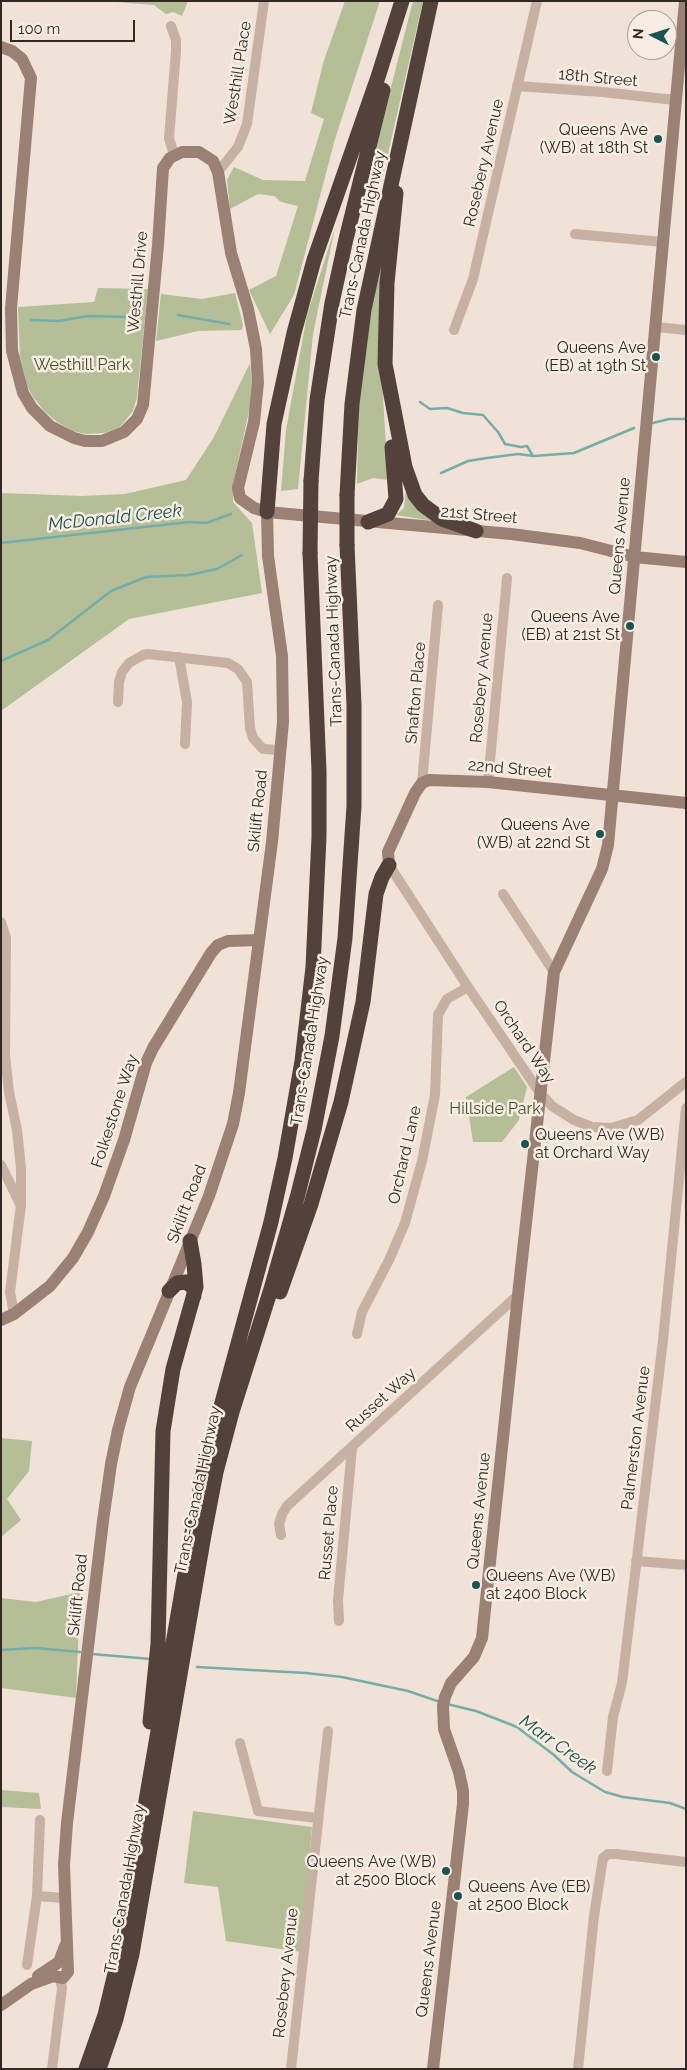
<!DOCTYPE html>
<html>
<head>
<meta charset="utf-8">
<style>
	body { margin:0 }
	#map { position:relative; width:687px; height:2070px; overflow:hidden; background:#f0e2d6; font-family:Raleway,sans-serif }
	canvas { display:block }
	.frame { position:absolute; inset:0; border:2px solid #322825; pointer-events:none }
	.north { position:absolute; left:627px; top:10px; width:50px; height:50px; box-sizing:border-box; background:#f8ede2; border:1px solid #a99e96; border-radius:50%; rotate:275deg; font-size:14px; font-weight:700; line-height:20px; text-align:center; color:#322825 }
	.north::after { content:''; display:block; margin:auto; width:18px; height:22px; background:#1b5353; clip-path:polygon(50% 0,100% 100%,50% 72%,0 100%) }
	.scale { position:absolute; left:10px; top:20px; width:125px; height:22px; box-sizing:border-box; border:2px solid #322825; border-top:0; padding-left:6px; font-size:15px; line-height:18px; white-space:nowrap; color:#322825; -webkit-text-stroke:4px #f8ede2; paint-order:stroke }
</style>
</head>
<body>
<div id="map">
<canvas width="687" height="2070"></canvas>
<div class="frame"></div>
<div class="north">N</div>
<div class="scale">100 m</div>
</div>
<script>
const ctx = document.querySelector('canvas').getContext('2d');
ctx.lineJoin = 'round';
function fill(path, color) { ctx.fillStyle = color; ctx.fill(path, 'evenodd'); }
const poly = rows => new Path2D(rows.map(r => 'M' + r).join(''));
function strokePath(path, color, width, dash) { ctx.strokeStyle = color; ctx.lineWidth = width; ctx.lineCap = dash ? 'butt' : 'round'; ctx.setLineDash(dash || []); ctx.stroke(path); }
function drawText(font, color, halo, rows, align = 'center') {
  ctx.font = font + ' Raleway,sans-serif'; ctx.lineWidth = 5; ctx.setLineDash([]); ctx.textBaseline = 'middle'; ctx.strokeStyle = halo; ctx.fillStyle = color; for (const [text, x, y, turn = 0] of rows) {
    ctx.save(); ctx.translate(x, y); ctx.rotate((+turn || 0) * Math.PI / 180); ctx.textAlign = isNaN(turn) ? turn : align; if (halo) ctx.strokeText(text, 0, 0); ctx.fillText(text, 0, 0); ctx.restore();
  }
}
const green = poly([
	[104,1,188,1,182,16,173,12,166,14,154,5],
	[345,1,380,1,335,139,294,295,270,334,249,290,276,276,298,206,281,202,274,196,258,194,230,209,227,180,234,167,263,180,305,181,324,119,311,113,324,60],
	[413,1,423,1,384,171,368,164,390,91],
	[335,228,313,334,298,489,281,491,286,430,307,315],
	[379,259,386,260,380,346,388,480,373,478,357,484,359,395],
	[98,288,148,289,137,397,133,411,120,427,105,433,86,434,73,431,57,422,44,411,34,398,28,388,20,357,18,307,94,302],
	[235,293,243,325,242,330,198,331,156,341,161,294,202,299],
	[250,363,253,393,233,484,233,502,252,523,262,593,129,619,1,711,1,493,82,496,125,494,186,480,214,437],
	[406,488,433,521,396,515,404,508],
	[514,1067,527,1087,519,1120,502,1142,473,1142,466,1097],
	[1,1438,32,1441,29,1471,7,1499,21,1520,1,1537],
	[80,1592,76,1698,1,1688,1,1598,36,1602],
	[1,1790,39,1793,41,1809,1,1807],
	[193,1811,312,1827,301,1952,226,1941,218,1887,184,1883]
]);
const stream = poly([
	[178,315,229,324],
	[31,320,59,321,88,316,124,317,134,314],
	[420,402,430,409,447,408,463,413,483,415,498,432,505,444,521,447,527,446,533,456],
	[653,423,669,419,686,419],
	[441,473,468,461,487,458,518,454,534,456,574,453,634,428],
	[1,543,189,522,206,523,231,514],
	[1,661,48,640,111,591,146,577,189,575,217,569,242,555],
	[1,1650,36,1648,80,1652],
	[92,1654,151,1659],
	[197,1667,306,1673,342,1677,408,1691,437,1701],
	[447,1704,476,1711,517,1727,554,1755,572,1772,605,1792,623,1797,670,1803,686,1809]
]);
const street = poly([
	[171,26,176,40,176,51,169,138,174,155],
	[517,86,602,92,675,100],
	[218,172,238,147,247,124,264,1],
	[575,234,663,242],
	[656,327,686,330],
	[454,330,473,279,537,1],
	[179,657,187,702,185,744],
	[118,702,119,682,122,672,129,663,143,655,148,654,228,663,238,669,247,682,250,728,253,738,263,749,281,750],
	[488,782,507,578],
	[422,783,438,605],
	[389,865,468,987,540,1093,552,1106,574,1120,592,1127,611,1128,638,1120,686,1082],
	[503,894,554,972],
	[1,922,6,938,5,1055,9,1092,17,1130,21,1168,21,1205,10,1292,14,1314],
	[1,1165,20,1204],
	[357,1334,362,1312,389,1260,405,1223,422,1161,435,1095,438,1015,447,999,468,987],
	[281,1535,279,1524,282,1514,287,1506,518,1295],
	[636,1561,686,1565],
	[339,1621,338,1600,352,1448],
	[240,1743,258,1811,317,1818],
	[607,1771,613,1717,622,1683,663,1340,686,1108],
	[37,1896,65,1898],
	[27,1965,37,1896,40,1820],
	[52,2069,62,1988,60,1978],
	[291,2069,328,1731],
	[578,2069,594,1916,603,1858,608,1854,616,1854,686,1862]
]);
const secondary = poly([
	[1,47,12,51,22,59,31,78,11,308,12,351,23,393,32,408,50,426,74,438,85,441,102,441,124,432,137,419,143,405,144,395,158,245,163,168,170,158,182,152,199,152,213,161,218,172,231,253,248,309,256,349,258,383,254,422,238,488,240,498,254,508,267,512,511,534,580,543,635,557,686,562],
	[389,865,388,852,415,793,422,783,429,780,488,782,686,803],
	[1,1320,14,1314,50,1286,73,1258,88,1232,104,1196,124,1140,146,1063,153,1048,211,953,218,945,228,941,259,940],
	[38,1976,59,1962,65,1946],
	[1,2005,31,1984,53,1976,63,1978,68,1972,64,1865,67,1823,103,1521,111,1464,118,1430,130,1387,209,1196,233,1124,239,1093,272,842,283,722,282,656,268,556,267,512],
	[433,2069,463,1804,463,1791,459,1772,444,1729,443,1706,445,1697,451,1683,474,1657,482,1638,518,1295,554,972,602,869,608,845,685,1]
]);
const highway = poly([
	[396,193,387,283,385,364,405,467,415,495,423,505,442,519,476,531],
	[311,481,317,400,332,303,346,239,383,90],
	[347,495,352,404,364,310,431,1],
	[267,512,274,424,294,333,314,260,378,77,402,1],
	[368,522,388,514,396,499,392,447],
	[169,1291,177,1283,186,1282,194,1288,194,1296],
	[280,1292,311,1204,341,1102,363,1002,376,894,382,877,389,865],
	[150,1722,158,1644,163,1431,173,1369,196,1287,194,1264,190,1241],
	[86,2069,105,2015,120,1952,192,1533,204,1469,271,1222,285,1158,302,1061,313,967,319,837,319,771,310,553],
	[99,2069,116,2019,132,1954,204,1535,216,1472,232,1412,271,1289,298,1194,314,1130,332,1036,345,938,354,806,354,705,347,545]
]);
const highwayBridge = poly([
	[347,495,347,545],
	[310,553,311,481]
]);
const markers = [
	[658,139,5,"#1b5353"],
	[656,357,5,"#1b5353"],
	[630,626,5,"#1b5353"],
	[600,834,5,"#1b5353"],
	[525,1144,5,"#1b5353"],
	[476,1585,5,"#1b5353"],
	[446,1871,5,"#1b5353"],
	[458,1896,5,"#1b5353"]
];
const streetNames = [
	["Westhill Place",238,73,-81],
	["18th Street",598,78,5],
	["Rosebery Avenue",484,163,-77],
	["Trans-Canada Highway",363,235,-78],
	["Westhill Drive",138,282,-85],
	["21st Street",479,515,5],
	["Queens Avenue",620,536,-85],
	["Trans-Canada Highway",334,641,-92],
	["Rosebery Avenue",482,678,-85],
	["Shafton Place",416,693,-85],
	["22nd Street",510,769,5],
	["Skilift Road",258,811,-84],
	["Trans-Canada Highway",310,1041,-81],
	["Orchard Way",524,1042,56],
	["Folkestone Way",115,1111,-72],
	["Orchard Lane",405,1155,-77],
	["Skilift Road",187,1204,-69],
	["Russet Way",381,1400,-42],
	["Palmerston Avenue",636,1438,-83],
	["Trans-Canada Highway",198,1490,-78],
	["Queens Avenue",479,1511,-84],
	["Russet Place",329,1533,-85],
	["Skilift Road",78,1595,-84],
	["Trans-Canada Highway",125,1889,-80],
	["Queens Avenue",429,1959,-83],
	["Rosebery Avenue",286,1973,-84]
];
const poiNames = [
	["Queens Ave",648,130],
	["(WB) at 18th St",648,148],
	["Queens Ave",646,348],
	["(EB) at 19th St",646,366],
	["Queens Ave",620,617],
	["(EB) at 21st St",620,635],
	["Queens Ave",590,825],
	["(WB) at 22nd St",590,843],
	["Queens Ave (WB)",535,1135,"left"],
	["at Orchard Way",535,1153,"left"],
	["Queens Ave (WB)",486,1576,"left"],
	["at 2400 Block",486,1594,"left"],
	["Queens Ave (WB)",436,1862],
	["at 2500 Block",436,1880],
	["Queens Ave (EB)",468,1887,"left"],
	["at 2500 Block",468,1905,"left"]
];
const parkNames = [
	["Westhill Park",82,365],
	["Hillside Park",495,1109]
];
const waterNames = [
	["McDonald Creek",115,518,-6],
	["Marr Creek",558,1745,35]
];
fill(green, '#b4be97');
strokePath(stream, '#76adab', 2.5);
strokePath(street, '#c7b1a3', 10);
strokePath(secondary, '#9b8074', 12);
strokePath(highway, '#53423c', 15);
strokePath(highwayBridge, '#53423c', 15);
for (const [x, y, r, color] of markers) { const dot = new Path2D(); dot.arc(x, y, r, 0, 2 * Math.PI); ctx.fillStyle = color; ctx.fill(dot); strokePath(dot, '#f8ede2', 2); }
drawText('16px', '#322825', '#f8ede2', streetNames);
drawText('16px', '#322825', '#f8ede2', poiNames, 'right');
drawText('16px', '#445029', '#f8ede2', parkNames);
drawText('italic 18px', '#1b5353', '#f8ede2', waterNames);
</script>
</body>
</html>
